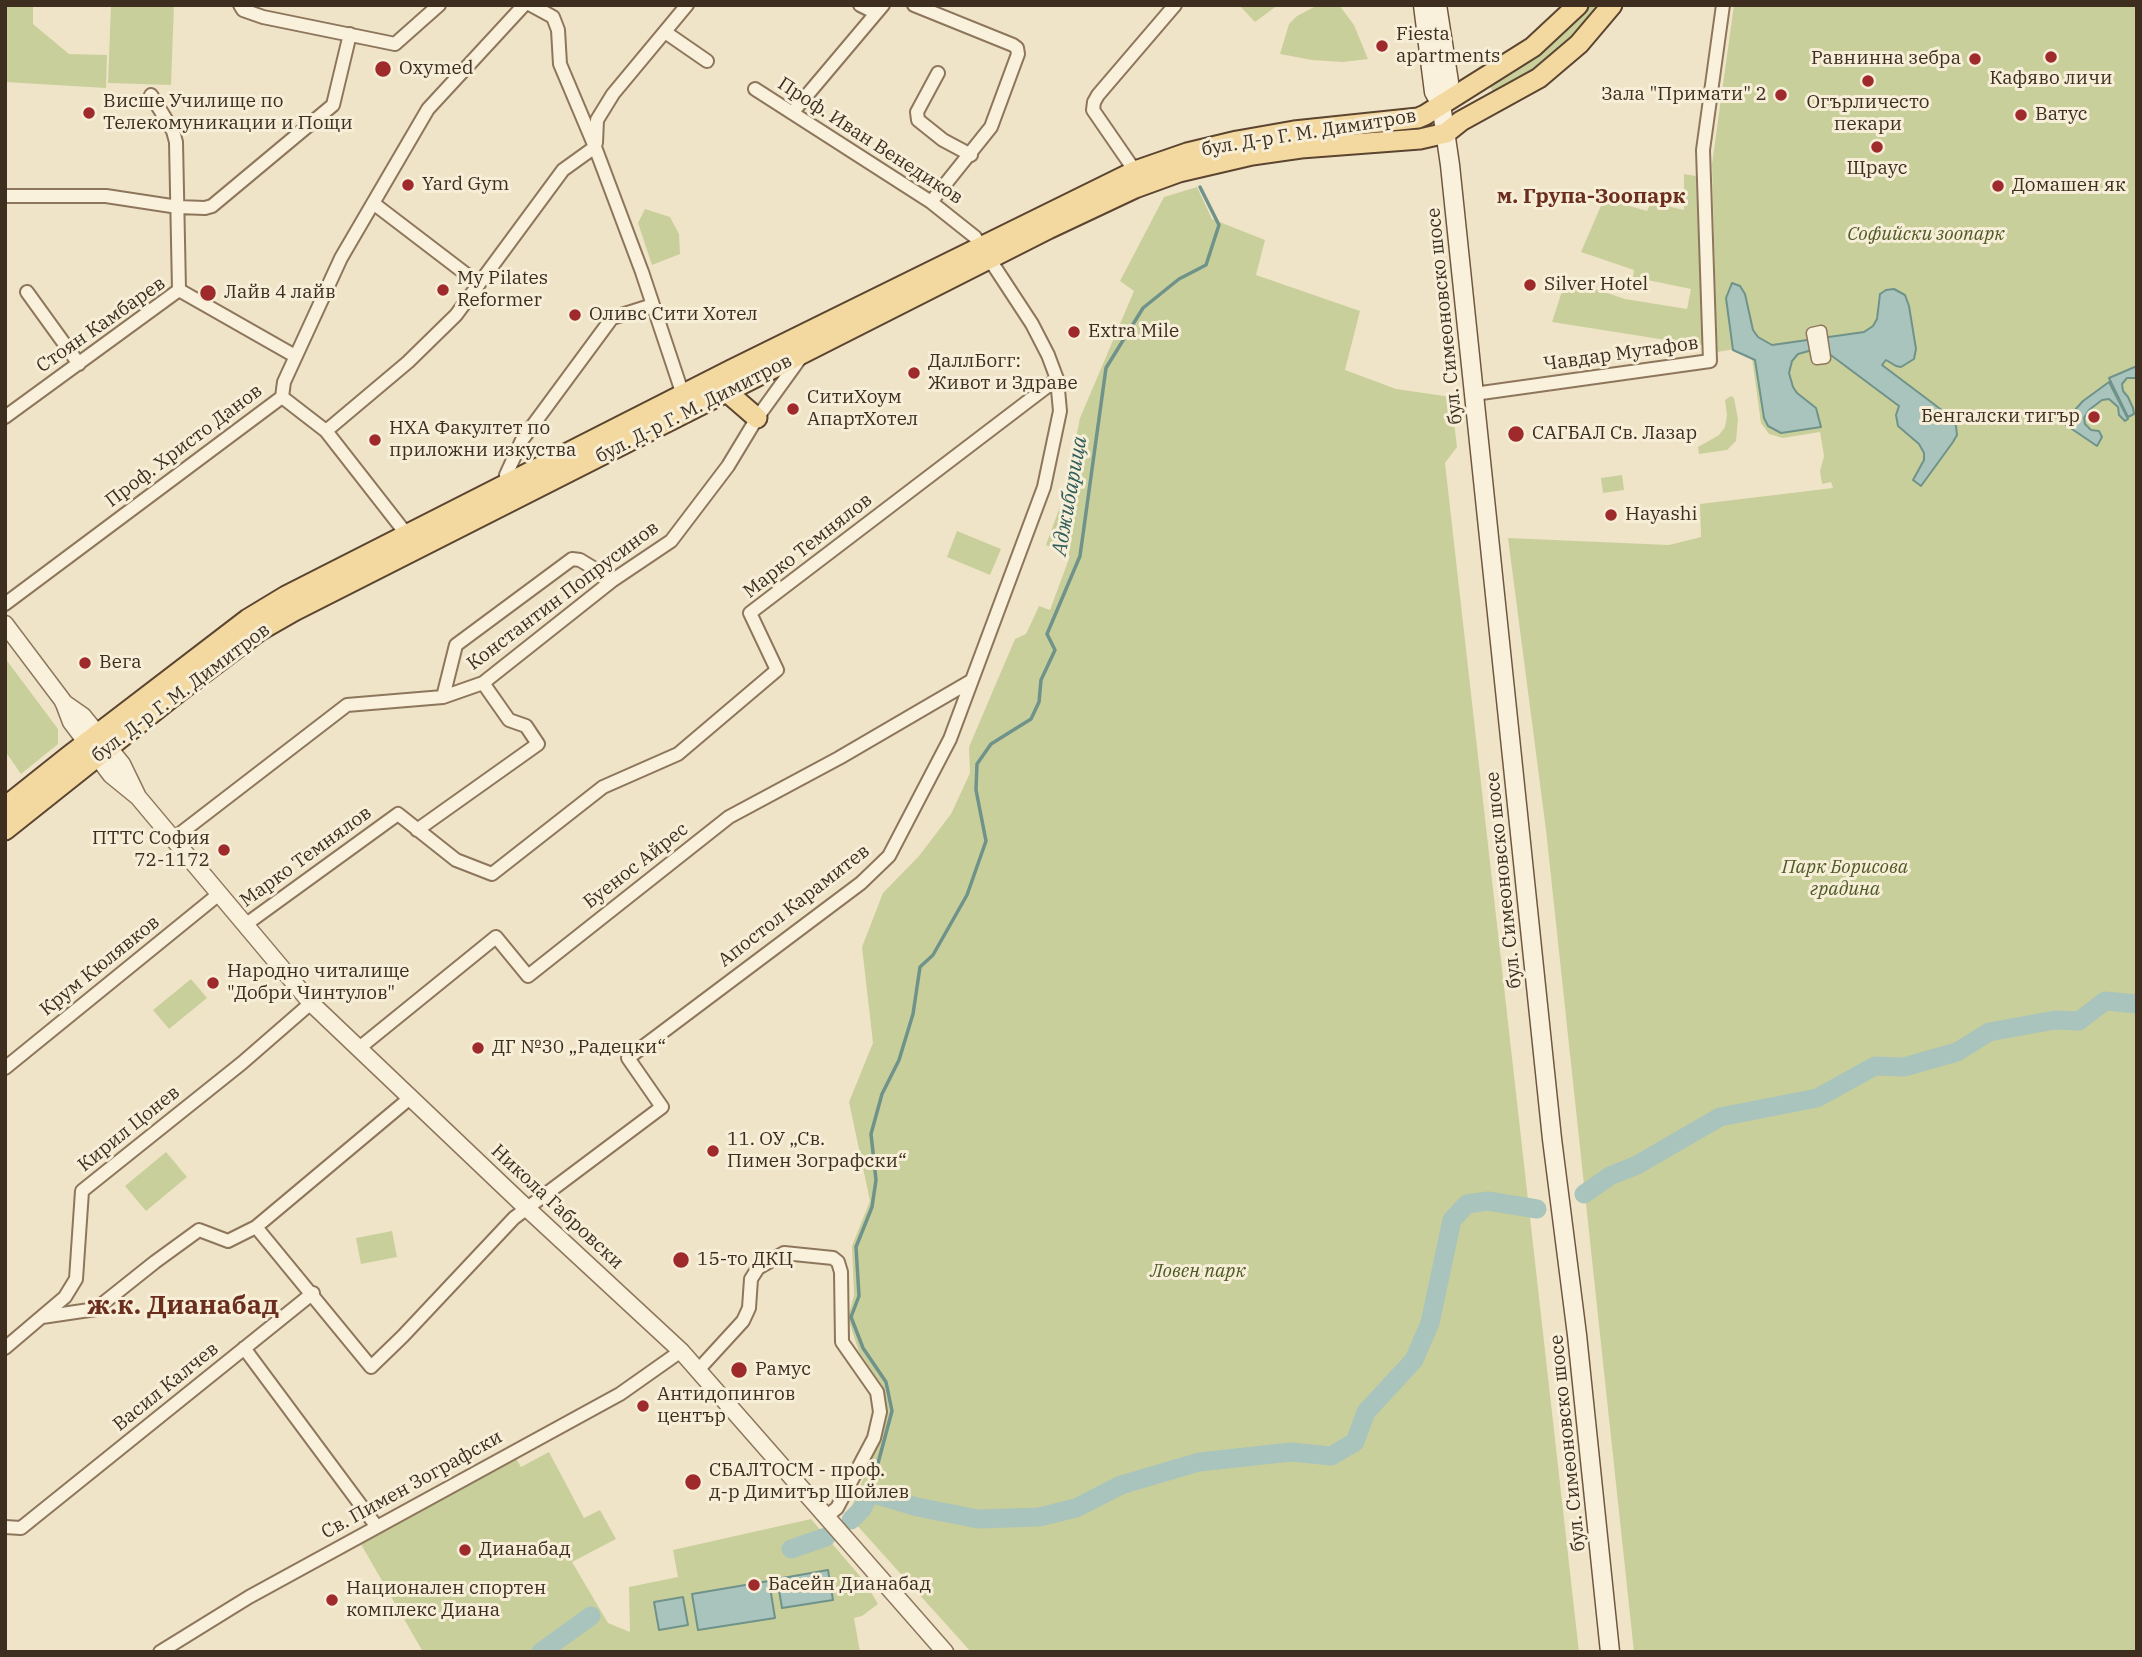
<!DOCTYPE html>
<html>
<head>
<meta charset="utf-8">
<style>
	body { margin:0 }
	#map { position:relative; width:2142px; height:1657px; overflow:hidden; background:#f0e4c8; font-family:"IBM Plex Serif",serif }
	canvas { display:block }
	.frame { position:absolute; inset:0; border:7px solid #3d2e20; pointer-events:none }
</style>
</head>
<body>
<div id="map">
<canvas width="2142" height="1657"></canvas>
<div class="frame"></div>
</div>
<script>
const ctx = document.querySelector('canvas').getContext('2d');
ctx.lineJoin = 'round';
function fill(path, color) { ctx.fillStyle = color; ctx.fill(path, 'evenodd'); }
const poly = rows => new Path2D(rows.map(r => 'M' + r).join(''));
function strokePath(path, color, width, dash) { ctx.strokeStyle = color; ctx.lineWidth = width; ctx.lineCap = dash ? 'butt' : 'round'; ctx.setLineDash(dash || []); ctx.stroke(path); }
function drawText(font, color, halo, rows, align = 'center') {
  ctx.font = font + ' "IBM Plex Serif",serif'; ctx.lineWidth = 6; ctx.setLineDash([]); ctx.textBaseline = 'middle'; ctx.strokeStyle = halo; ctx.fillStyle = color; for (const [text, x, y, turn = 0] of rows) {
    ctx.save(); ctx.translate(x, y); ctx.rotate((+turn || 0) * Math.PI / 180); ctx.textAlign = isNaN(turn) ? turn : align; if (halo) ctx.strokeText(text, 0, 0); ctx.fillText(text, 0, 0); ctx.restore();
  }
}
const green = poly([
	[5,5,33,5,33,24,69,54,107,55,106,88,5,82],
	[111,5,174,5,171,85,108,83],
	[1239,5,1278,5,1255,22],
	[1318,5,1339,5,1354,25,1368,59,1343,62,1312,60,1280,54,1289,24,1297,16],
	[1587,5,1603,5,1554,58,1495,96,1489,84],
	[1734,5,2137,5,2137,1652,1634,1652,1546,830,1508,538,1669,545,1701,537,1700,504,1833,488,1831,482,1822,484,1820,471,1824,456,1820,432,1783,438,1769,434,1761,423,1752,358,1736,349,1717,352,1712,164],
	[1684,174,1696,176,1704,346,1552,322,1566,279,1625,299,1687,309,1691,289,1633,277,1634,270,1581,252,1603,201,1609,200,1647,211,1651,202,1684,210],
	[1197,187,1212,219,1265,240,1256,275,1360,311,1345,370,1396,389,1451,397,1457,447,1445,463,1579,1652,971,1652,854,1522,852,1506,875,1450,887,1411,882,1385,859,1352,848,1318,854,1295,852,1246,870,1201,849,1102,873,1043,862,947,883,893,919,856,951,814,970,773,969,747,1015,639,1026,634,1039,606,1050,610,1070,556,1046,545,1065,493,1080,418,1134,291,1120,281,1164,197],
	[645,209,670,217,679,234,680,254,652,265,638,223],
	[1731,396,1734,398,1738,419,1736,441,1727,450,1699,454,1698,447,1719,435,1725,427,1727,415,1725,400],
	[1622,475,1624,490,1603,493,1601,478],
	[957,531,1001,549,990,575,947,557],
	[5,658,58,729,58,744,21,774,5,751],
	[191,979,207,998,169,1029,153,1010],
	[166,1152,187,1177,146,1211,125,1186],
	[392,1231,397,1257,361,1264,356,1238],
	[512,1452,521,1467,549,1452,584,1518,600,1510,616,1539,572,1562,608,1623,630,1632,629,1587,678,1577,673,1550,811,1519,865,1582,878,1604,862,1616,854,1618,860,1652,423,1652,358,1539]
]);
const water = poly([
	[1732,283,1740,286,1745,294,1753,330,1758,337,1772,345,1864,332,1873,326,1877,319,1880,294,1886,290,1894,289,1905,295,1909,306,1916,349,1914,359,1901,367,1896,366,1886,360,1882,365,1947,414,1956,426,1957,435,1953,442,1921,486,1913,480,1924,460,1924,453,1919,444,1898,426,1896,415,1899,406,1824,350,1816,349,1798,354,1792,361,1789,373,1793,387,1797,393,1816,408,1821,427,1781,433,1768,426,1764,418,1755,360,1733,350,1726,298,1732,283],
	[2137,366,2137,378,2127,378,2122,384,2123,391,2128,397,2133,408,2134,414,2128,417,2109,378,2137,366],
	[2109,382,2128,419,2125,421,2119,415,2118,407,2109,399,2102,400,2089,410,2084,418,2085,424,2091,430,2099,431,2102,437,2097,446,2066,425,2065,421,2083,401,2109,382],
	[828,1570,833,1600,782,1608,777,1579,828,1570],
	[769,1581,775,1618,698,1630,692,1594,769,1581],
	[683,1597,688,1625,659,1630,654,1602,683,1597]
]);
const stream = poly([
	[870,1493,892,1411,886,1382,863,1348,851,1317,859,1296,856,1247,872,1207,876,1180,871,1134,882,1094,899,1060,913,1014,920,967,933,955,967,895,986,841,976,790,977,764,991,744,1031,719,1039,702,1041,680,1055,650,1047,634,1080,556,1106,368,1143,308,1179,279,1206,265,1219,225,1200,187]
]);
const river = poly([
	[1584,1194,1610,1176,1637,1165,1720,1117,1817,1098,1875,1066,1904,1067,1957,1052,1989,1032,2055,1020,2079,1021,2105,1001,2137,1004],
	[851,1520,862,1509,870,1493,917,1507,978,1519,1039,1517,1076,1508,1121,1485,1199,1462,1291,1452,1331,1456,1355,1442,1366,1412,1414,1360,1430,1323,1452,1220,1467,1204,1488,1201,1537,1209],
	[791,1549,826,1537],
	[541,1652,591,1616]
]);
const pedestrian = poly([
	[1821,331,1825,358,1817,359,1812,333,1821,331]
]);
const minor = poly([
	[240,5,243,10,263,17,395,44,439,5],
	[531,5,553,17,558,30,560,64,595,147,642,272,683,395],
	[860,5,876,13],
	[914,5,1013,45,1017,48,1018,54,991,127,931,202],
	[665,32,707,61],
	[938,73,917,112,918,120,943,140,971,155],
	[151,95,173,131,176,142,179,290],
	[792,113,883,5],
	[596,143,597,120,613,94,687,5],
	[1135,171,1093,110,1094,102,1098,95,1175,5],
	[5,196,106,196,178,207,205,208,212,206,333,105,350,34],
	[373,203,479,284],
	[27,292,79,364],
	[1474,394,1710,361,1703,150,1723,5],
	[282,397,326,431,408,536],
	[5,417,179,290,295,356],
	[326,431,408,362,456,315,563,170,595,147],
	[510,483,506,475,522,440,612,318,653,305],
	[5,604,282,397,284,382,341,258,428,109,524,5],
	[443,697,456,645,572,559,580,560,613,580],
	[417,830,538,744,526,726,509,720,483,683],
	[173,839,347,705,443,697,483,683,613,580,671,541,728,466,757,418,801,357],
	[245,925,398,814,456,860,492,874,603,787,678,754,777,670,750,613,1057,379],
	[358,1049,496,937,528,976,729,817,839,758,971,681],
	[5,1068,219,894],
	[256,1227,371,1367,403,1336,514,1218,662,1107,628,1058,861,883,889,856,950,739,1044,487,1060,411,1057,379,1048,355,1032,324,975,237,931,202,755,89],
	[42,1317,96,1309,155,1262,199,1230,228,1241,256,1227,410,1098],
	[5,1348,65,1297,76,1279,82,1191,242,1063,311,1003],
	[244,1348,377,1527],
	[699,1369,743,1321,749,1308,751,1279,758,1268,784,1253,833,1258,838,1262,841,1272,842,1342,877,1392,880,1412,874,1438,837,1508,827,1516],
	[5,1527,21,1528,313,1293],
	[160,1652,249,1597,620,1394,681,1351]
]);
const tertiary = poly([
	[5,624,63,701,71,722,111,775,138,797,311,1003,518,1200,681,1351,945,1652],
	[63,702,83,716,122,764,137,795]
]);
const secondary = poly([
	[1423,5,1434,92,1441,104,1450,165,1552,1139,1577,1335,1610,1652],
	[1437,5,1449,82,1441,104]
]);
const primary = poly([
	[727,392,757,418],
	[5,807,69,756,248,619,286,596,731,370,1135,171,1187,153,1237,141,1294,131,1418,118,1425,115,1533,47,1578,5],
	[5,830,181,690,259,631,294,611,1048,229,1135,188,1179,172,1252,155,1301,148,1420,139,1446,133,1461,121,1539,78,1579,44,1612,5]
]);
const markers = [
	[1382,46,7,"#9e2a2b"],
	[2051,57,7,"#9e2a2b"],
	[1975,59,7,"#9e2a2b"],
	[383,69,9,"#9e2a2b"],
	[1868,81,7,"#9e2a2b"],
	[1781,95,7,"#9e2a2b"],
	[89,113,7,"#9e2a2b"],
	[2021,115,7,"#9e2a2b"],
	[1877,147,7,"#9e2a2b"],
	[408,185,7,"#9e2a2b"],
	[1998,186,7,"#9e2a2b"],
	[1530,285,7,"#9e2a2b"],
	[443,290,7,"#9e2a2b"],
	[208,293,9,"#9e2a2b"],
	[575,315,7,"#9e2a2b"],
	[1074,332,7,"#9e2a2b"],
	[914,373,7,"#9e2a2b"],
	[793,409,7,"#9e2a2b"],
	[2094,417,7,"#9e2a2b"],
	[1516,434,9,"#9e2a2b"],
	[375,440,7,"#9e2a2b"],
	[1611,515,7,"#9e2a2b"],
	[85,663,7,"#9e2a2b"],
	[224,850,7,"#9e2a2b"],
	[213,983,7,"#9e2a2b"],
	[478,1048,7,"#9e2a2b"],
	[713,1151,7,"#9e2a2b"],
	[681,1260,9,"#9e2a2b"],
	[739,1370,9,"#9e2a2b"],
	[643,1406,7,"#9e2a2b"],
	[693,1482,9,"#9e2a2b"],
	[465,1550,7,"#9e2a2b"],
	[754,1585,7,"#9e2a2b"],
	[332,1600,7,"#9e2a2b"]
];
const poiNames = [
	["Fiesta",1396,35],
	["apartments",1396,57],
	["Равнинна зебра",1961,59,"right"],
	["Oxymed",399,69],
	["Кафяво личи",2051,79,"center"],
	["Зала \"Примати\" 2",1767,95,"right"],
	["Висше Училище по",103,102],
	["Телекомуникации и Пощи",103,124],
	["Огърличесто",1868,103,"center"],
	["пекари",1868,125,"center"],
	["Ватус",2035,115],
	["Щраус",1877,169,"center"],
	["Yard Gym",422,185],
	["Домашен як",2012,186],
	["My Pilates",457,279],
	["Reformer",457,301],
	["Silver Hotel",1544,285],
	["Лайв 4 лайв",224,293],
	["Оливс Сити Хотел",589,315],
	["Extra Mile",1088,332],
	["ДаллБогг:",928,362],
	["Живот и Здраве",928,384],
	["СитиХоум",807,398],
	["АпартХотел",807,420],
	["Бенгалски тигър",2080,417,"right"],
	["НХА Факултет по",389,429],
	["приложни изкуства",389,451],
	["САГБАЛ Св. Лазар",1532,434],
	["Hayashi",1625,515],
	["Вега",99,663],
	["ПТТС София",210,839,"right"],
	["72-1172",210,861,"right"],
	["Народно читалище",227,972],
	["\"Добри Чинтулов\"",227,994],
	["ДГ №30 „Радецки“",492,1048],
	["11. ОУ „Св.",727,1140],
	["Пимен Зографски“",727,1162],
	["15-то ДКЦ",697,1260],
	["Рамус",755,1370],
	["Антидопингов",657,1395],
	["център",657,1417],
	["СБАЛТОСМ - проф.",709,1471],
	["д-р Димитър Шойлев",709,1493],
	["Дианабад",479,1550],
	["Басейн Дианабад",768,1585],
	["Национален спортен",346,1589],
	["комплекс Диана",346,1611]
];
const streetNames = [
	["бул. Д-р Г. М. Димитров",1309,133,-9],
	["Проф. Иван Венедиков",870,141,33],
	["бул. Симеоновско шосе",1445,316,-96],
	["Стоян Камбарев",101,325,-35],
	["Чавдар Мутафов",1621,354,-8],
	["бул. Д-р Г. М. Димитров",694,409,-27],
	["Проф. Христо Данов",184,446,-37],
	["Марко Темнялов",808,546,-38],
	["Константин Попрусинов",563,596,-37],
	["бул. Д-р Г. М. Димитров",181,693,-37],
	["Марко Темнялов",306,857,-36],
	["Буенос Айрес",636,866,-38],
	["бул. Симеоновско шосе",1504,880,-96],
	["Апостол Карамитев",794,906,-38],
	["Крум Кюлявков",100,966,-39],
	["Кирил Цонев",129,1129,-39],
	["Никола Габровски",557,1207,43],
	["Васил Калчев",166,1387,-39],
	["бул. Симеоновско шосе",1568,1443,-96],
	["Св. Пимен Зографски",412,1485,-29]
];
const parkNames = [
	["Софийски зоопарк",1926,235],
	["Парк Борисова",1845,868],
	["градина",1845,890],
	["Ловен парк",1198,1272]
];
const neighbourhoodNames = [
	["м. Група-Зоопарк",1591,197]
];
const waterNames = [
	["Аджибарица",1070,496,-80]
];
const districtNames = [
	["ж.к. Дианабад",183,1306]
];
fill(green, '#c9cf9b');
fill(water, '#a9c4bc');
strokePath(water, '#6f938a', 2);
strokePath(stream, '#6f938a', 3.5);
strokePath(river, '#a9c4bc', 19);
strokePath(pedestrian, '#8d765c', 13);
strokePath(minor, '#8d765c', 16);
strokePath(tertiary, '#8d765c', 19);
strokePath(secondary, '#6f573f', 21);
strokePath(primary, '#5b4430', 23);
strokePath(pedestrian, '#faf1dc', 10);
strokePath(minor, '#faf1dc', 12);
strokePath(tertiary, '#faf1dc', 16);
strokePath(secondary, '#faf1dc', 18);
strokePath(primary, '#f3d9a0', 19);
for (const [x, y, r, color] of markers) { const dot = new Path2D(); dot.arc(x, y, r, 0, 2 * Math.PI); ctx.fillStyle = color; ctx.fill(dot); strokePath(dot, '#f7eed8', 2.5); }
drawText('19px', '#3d2e20', '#f7eed8', poiNames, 'left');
drawText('19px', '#3d2e20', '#f7eed8', streetNames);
drawText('italic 19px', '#4d5a26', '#f7eed8', parkNames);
drawText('bold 21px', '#6b2e1e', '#f7eed8', neighbourhoodNames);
drawText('italic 21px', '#2f5d5a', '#f7eed8', waterNames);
drawText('bold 26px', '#6b2e1e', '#f7eed8', districtNames);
</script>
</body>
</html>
